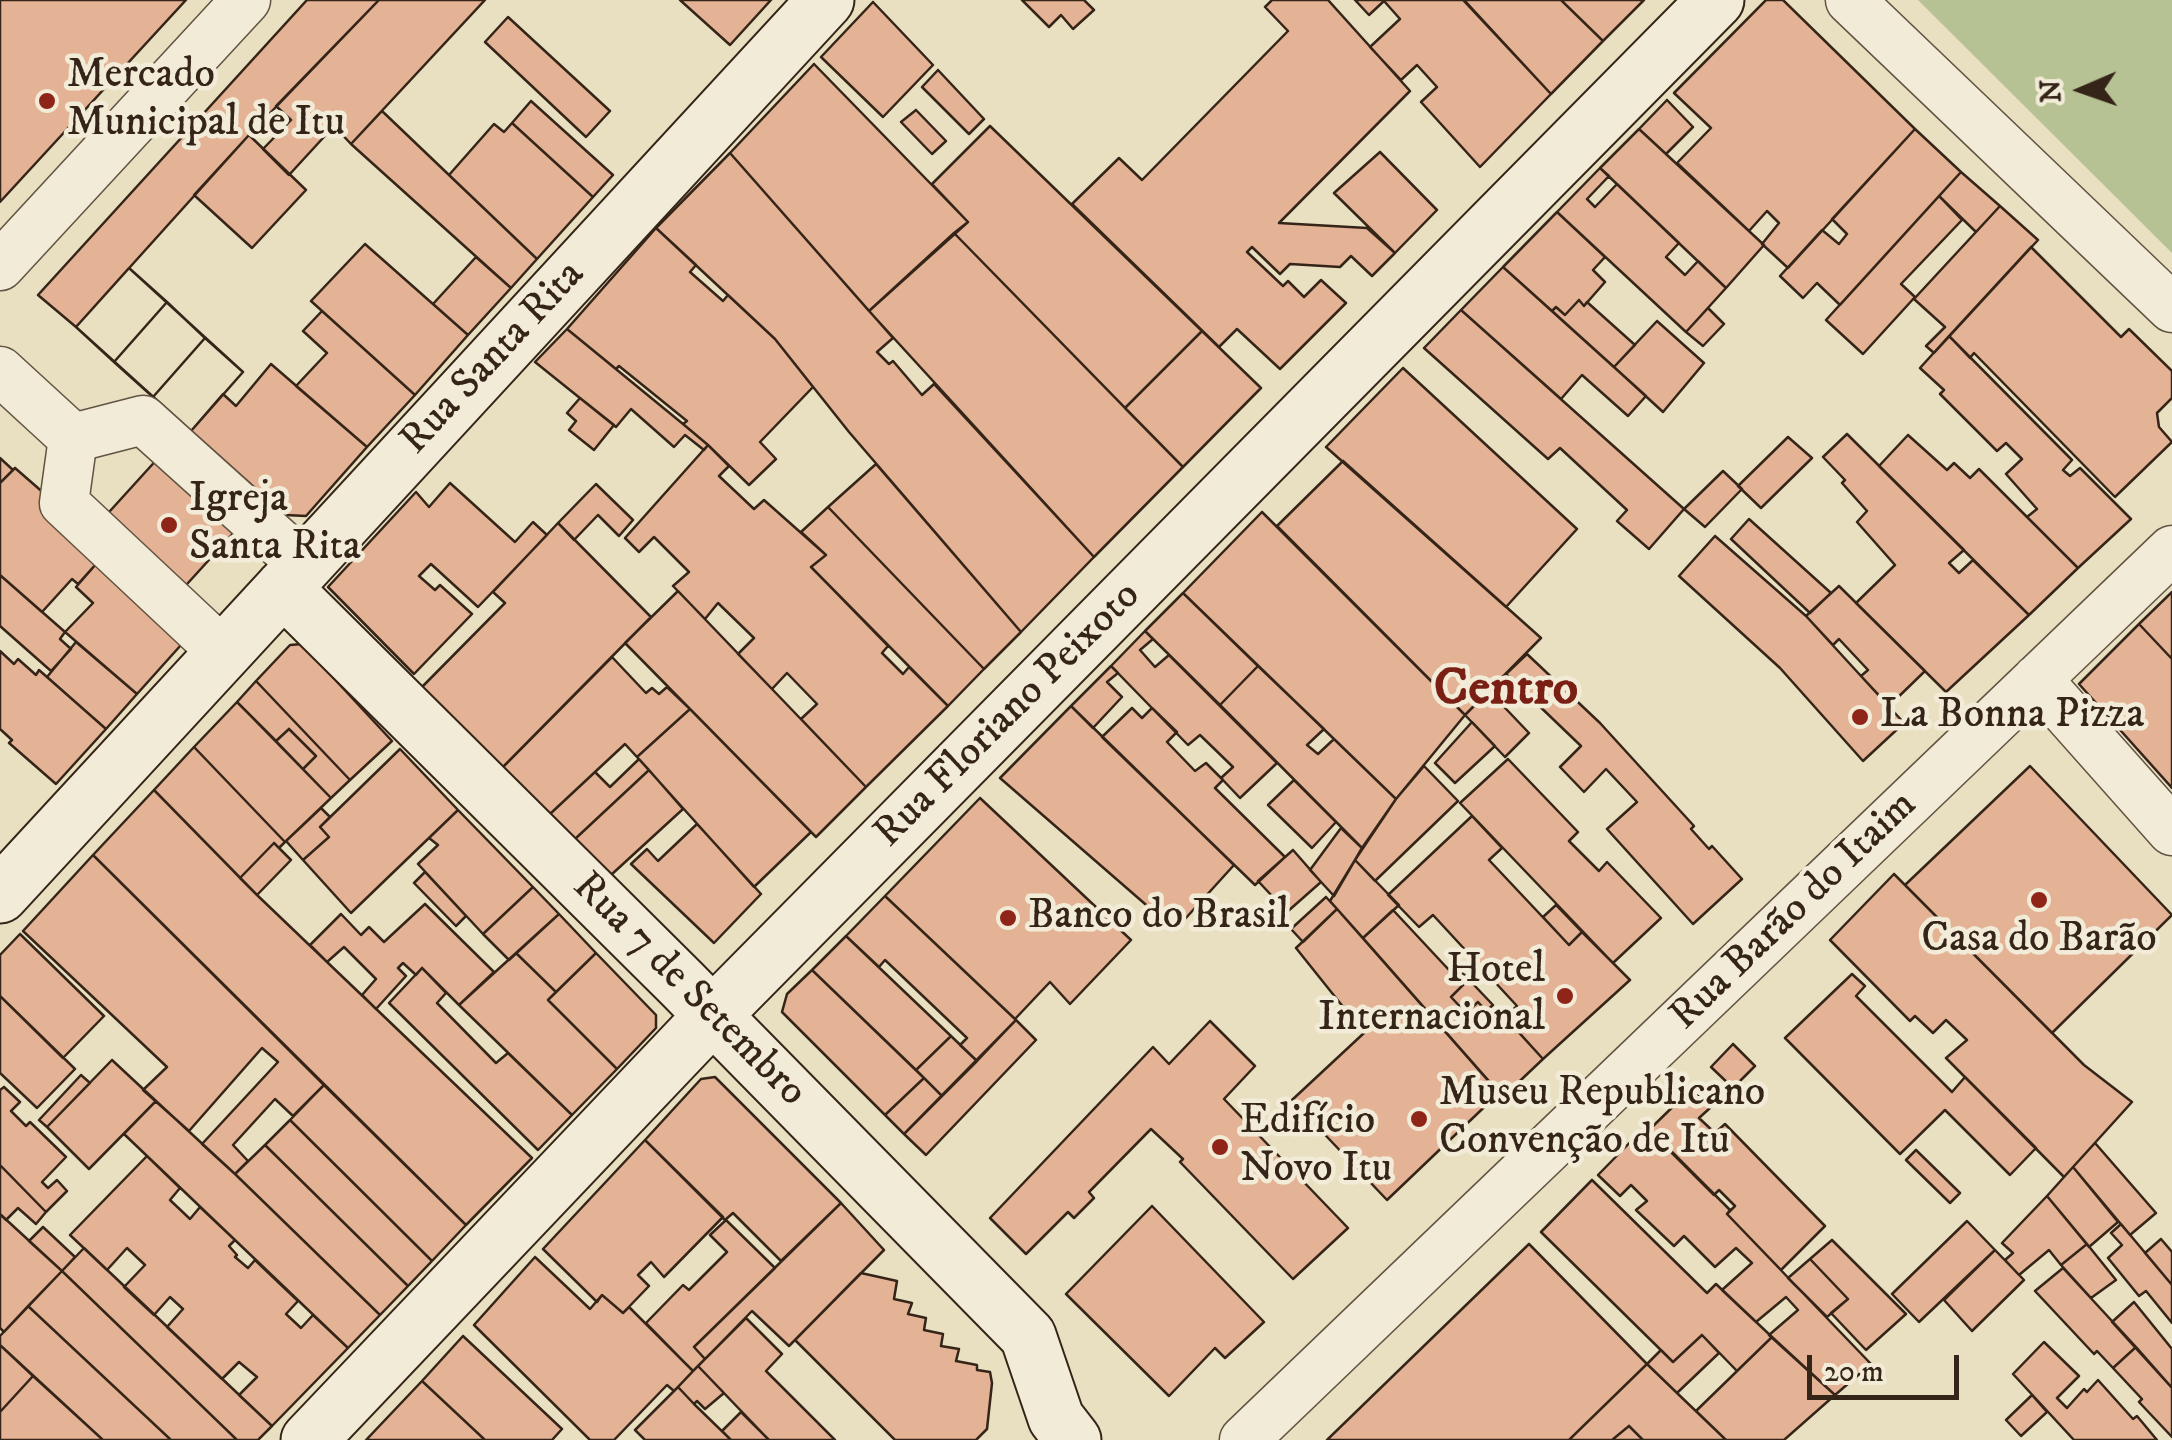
<!DOCTYPE html>
<html>
<head>
<meta charset="utf-8">
<style>
	body { margin:0 }
	#map { position:relative; width:2172px; height:1440px; overflow:hidden; background:#e9e0c1; font-family:"IM FELL DW Pica",serif }
	canvas { display:block }
	.north { position:absolute; left:2032px; top:40px; width:100px; height:100px; -webkit-text-stroke:8px #f1ebd7; paint-order:stroke; rotate:268deg; font-size:28px; font-weight:700; line-height:40px; text-align:center; color:#352418 }
	.north::after { content:''; display:block; margin:auto; width:35px; height:45px; background:#352418; clip-path:polygon(50% 0,100% 100%,50% 72%,0 100%) }
	.scale { position:absolute; left:1807px; top:1355px; width:152px; height:45px; box-sizing:border-box; border:5px solid #352418; border-top:0; padding-left:12px; font-size:30px; line-height:35px; white-space:nowrap; color:#352418; -webkit-text-stroke:8px #f1ebd7; paint-order:stroke }
</style>
</head>
<body>
<div id="map">
<canvas width="2172" height="1440"></canvas>
<div class="north">N</div>
<div class="scale">20 m</div>
</div>
<script>
const ctx = document.querySelector('canvas').getContext('2d');
ctx.lineJoin = 'round';
function fill(path, color) { ctx.fillStyle = color; ctx.fill(path, 'evenodd'); }
const poly = rows => new Path2D(rows.map(r => 'M' + r).join(''));
function strokePath(path, color, width, dash) { ctx.strokeStyle = color; ctx.lineWidth = width; ctx.lineCap = dash ? 'butt' : 'round'; ctx.setLineDash(dash || []); ctx.stroke(path); }
function drawText(font, color, halo, rows, align = 'center') {
  ctx.font = font + ' "IM FELL DW Pica",serif'; ctx.lineWidth = 9; ctx.setLineDash([]); ctx.textBaseline = 'middle'; ctx.strokeStyle = halo; ctx.fillStyle = color; for (const [text, x, y, turn = 0] of rows) {
    ctx.save(); ctx.translate(x, y); ctx.rotate((+turn || 0) * Math.PI / 180); ctx.textAlign = isNaN(turn) ? turn : align; if (halo) ctx.strokeText(text, 0, 0); ctx.fillText(text, 0, 0); ctx.restore();
  }
}
const green = poly([
	[1918,0,2172,0,2172,253]
]);
const building = poly([
	[0,0,186,0,0,202,0,0],
	[307,0,379,0,249,135,76,327,38,295,307,0],
	[379,0,485,0,351,144,334,126,289,175,263,149,291,120,276,106,379,0],
	[680,0,771,0,730,45,680,0],
	[1022,0,1084,0,1094,10,1073,29,1061,15,1049,27,1022,0],
	[1272,0,1328,0,1410,91,1279,223,1367,228,1395,253,1372,276,1351,256,1340,267,1290,264,1280,274,1252,247,1247,252,1283,286,1288,281,1304,297,1321,280,1346,303,1280,369,1237,329,1219,347,1072,204,1119,158,1142,180,1288,31,1265,7,1272,0],
	[1355,0,1464,0,1551,94,1480,167,1421,102,1437,87,1417,65,1401,80,1370,47,1400,19,1384,1,1369,15,1355,0],
	[1463,0,1561,0,1603,41,1551,94,1463,0],
	[1561,0,1644,0,1603,41,1561,0],
	[1766,0,1783,0,1915,129,1788,268,1762,244,1779,223,1767,211,1749,231,1677,163,1711,128,1674,93,1766,0],
	[873,2,933,65,883,117,821,57,873,2],
	[508,17,610,111,586,137,485,42,508,17],
	[814,64,968,222,869,311,730,153,814,64],
	[938,70,984,119,969,134,922,87,938,70],
	[1667,100,1693,127,1666,154,1639,129,1667,100],
	[531,101,613,175,593,197,512,123,531,101],
	[916,110,946,141,932,154,901,122,916,110],
	[382,111,537,259,511,288,351,144,382,111],
	[512,123,593,197,537,259,449,175,494,124,504,132,512,123],
	[990,126,1202,331,1125,408,954,233,968,222,932,184,990,126],
	[1639,129,1764,245,1726,288,1600,168,1639,129],
	[1915,129,1961,172,1840,305,1817,283,1803,298,1780,276,1822,230,1839,244,1847,234,1832,219,1915,129],
	[249,135,306,190,252,248,194,195,249,135],
	[1380,152,1437,210,1395,253,1334,193,1380,152],
	[730,153,893,338,877,352,889,364,893,361,922,395,934,384,1094,557,1021,632,849,432,775,339,656,228,730,153],
	[1600,168,1609,176,1587,199,1595,207,1617,184,1679,243,1666,257,1685,275,1698,261,1726,288,1686,332,1557,212,1600,168],
	[1961,172,2000,206,1976,232,1939,196,1961,172],
	[1939,196,1962,220,1901,284,1915,297,1863,354,1826,320,1939,196],
	[2000,206,2038,240,1934,353,1926,346,1945,327,1914,299,2000,206],
	[1557,212,1605,257,1593,270,1605,282,1584,306,1579,300,1565,315,1556,307,1552,311,1503,267,1557,212],
	[656,228,696,265,690,272,723,301,728,295,775,339,813,387,760,442,776,459,749,485,708,445,683,424,687,421,619,366,616,369,567,329,656,228],
	[954,233,1183,467,1094,557,869,311,954,233],
	[365,244,468,335,415,395,311,301,365,244],
	[2031,247,2121,337,2129,329,2172,371,2172,398,2157,413,2159,427,2172,442,2115,497,1974,353,1970,358,1949,336,2031,247],
	[476,257,511,288,468,335,433,304,476,257],
	[1503,267,1646,396,1628,416,1582,375,1561,399,1461,310,1503,267],
	[129,268,167,302,114,362,76,327,129,268],
	[129,268,243,372,191,431,76,327,129,268],
	[1579,300,1584,306,1587,302,1635,345,1614,367,1552,311,1556,307,1565,315,1579,300],
	[167,302,205,338,153,397,114,362,167,302],
	[1708,308,1724,324,1703,346,1686,332,1708,308],
	[1461,310,1684,509,1649,549,1617,521,1627,510,1560,448,1548,459,1424,348,1461,310],
	[322,311,415,395,367,447,296,386,327,353,303,331,322,311],
	[1657,321,1704,363,1663,412,1614,367,1657,321],
	[567,329,683,424,708,445,704,450,685,435,674,447,631,409,616,427,535,362,567,329],
	[1202,331,1261,388,1183,467,1125,408,1202,331],
	[1949,336,2072,460,2063,470,2070,476,2080,468,2131,519,2078,568,2027,517,2037,509,2006,474,2022,459,2006,443,1997,451,1940,394,1944,390,1920,368,1949,336],
	[205,338,243,372,191,431,153,397,205,338],
	[271,364,367,447,306,516,285,515,191,431,223,394,236,406,271,364],
	[1403,368,1577,529,1506,607,1326,447,1403,368],
	[580,398,614,425,594,450,569,430,576,421,567,413,580,398],
	[1847,434,1964,550,1949,563,1959,573,1973,560,2029,615,1946,692,1856,603,1895,565,1857,522,1867,511,1842,483,1845,480,1823,457,1847,434],
	[1908,435,1947,470,1954,463,1970,478,1979,469,2078,568,2029,615,1879,466,1908,435],
	[1788,437,1812,458,1761,508,1738,486,1788,437],
	[708,445,729,466,719,476,754,509,764,500,826,555,811,567,888,646,882,653,903,674,909,667,948,706,866,787,801,719,817,704,787,673,772,689,738,654,754,638,718,603,705,619,673,586,689,572,654,537,639,552,625,538,708,445],
	[160,456,238,528,178,594,100,522,160,456],
	[0,458,13,470,0,483,0,458],
	[1343,461,1541,638,1465,715,1277,526,1343,461],
	[876,464,1021,632,984,669,828,507,876,464],
	[15,468,92,535,105,554,78,584,72,579,42,612,0,575,0,483,15,468],
	[1723,471,1742,489,1705,527,1684,509,1723,471],
	[450,483,515,542,533,522,547,535,478,607,431,564,419,576,435,590,440,585,472,614,414,674,328,587,416,492,429,507,450,483],
	[596,484,633,520,619,536,598,515,574,540,558,523,596,484],
	[828,507,984,669,948,706,811,567,826,555,801,532,828,507],
	[1262,512,1465,715,1396,799,1183,593,1262,512],
	[1749,519,1831,593,1810,613,1731,539,1749,519],
	[558,523,651,617,502,768,421,688,505,603,493,592,558,523],
	[1715,536,1806,616,1904,723,1863,761,1780,668,1679,576,1715,536],
	[104,555,181,645,137,694,65,632,93,603,76,587,104,555],
	[0,575,65,632,60,639,71,649,51,671,0,626,0,575],
	[1839,586,1925,671,1889,706,1861,676,1868,670,1839,639,1833,645,1806,616,1839,586],
	[678,591,866,787,816,837,625,643,678,591],
	[2172,592,2172,659,2139,624,2172,592],
	[1183,593,1258,666,1220,705,1145,631,1183,593],
	[2139,624,2172,659,2172,788,2079,684,2139,624],
	[1145,631,1153,639,1140,650,1155,667,1169,655,1277,763,1240,798,1221,778,1233,767,1200,735,1188,745,1111,666,1145,631],
	[76,642,137,694,106,729,47,677,76,642],
	[302,644,392,741,350,780,256,681,290,645,302,644],
	[0,651,14,664,18,659,36,675,39,670,106,729,56,784,9,743,12,740,0,729,0,651],
	[1527,654,1600,723,1694,826,1691,829,1709,849,1712,846,1742,879,1693,924,1607,829,1637,802,1606,769,1584,792,1560,767,1581,746,1506,674,1527,654],
	[612,657,646,693,652,688,659,694,667,687,690,709,637,757,625,744,550,814,502,768,612,657],
	[1111,666,1118,673,1107,682,1122,697,1093,728,1071,706,1111,666],
	[1258,666,1324,729,1307,745,1318,754,1334,739,1396,799,1362,848,1220,705,1258,666],
	[256,681,350,780,331,798,303,769,316,756,289,729,276,741,237,702,256,681],
	[1489,691,1529,733,1505,757,1465,715,1489,691],
	[237,702,331,798,285,842,194,747,237,702],
	[1071,706,1234,865,1175,930,1000,778,1071,706],
	[1132,708,1142,718,1152,708,1177,732,1167,742,1195,771,1206,763,1223,780,1215,788,1285,857,1255,885,1102,737,1132,708],
	[690,709,811,832,754,887,637,757,690,709],
	[1472,722,1495,746,1455,783,1435,763,1472,722],
	[289,729,316,756,303,769,276,741,289,729],
	[194,747,285,842,279,848,274,843,240,878,154,790,194,747],
	[400,749,458,810,351,913,303,860,329,837,320,827,400,749],
	[639,759,649,770,575,839,550,814,595,772,610,787,639,759],
	[1508,759,1578,832,1569,841,1599,871,1607,862,1661,918,1613,963,1460,803,1508,759],
	[1424,766,1458,801,1375,881,1355,860,1396,799,1424,766],
	[2030,766,2172,915,2052,1033,1905,885,2030,766],
	[649,770,683,809,611,875,575,839,649,770],
	[1294,780,1336,822,1312,848,1268,805,1294,780],
	[154,790,257,895,532,1158,466,1225,93,855,154,790],
	[980,798,1131,940,1070,1004,1050,982,1015,1019,885,896,980,798],
	[321,808,330,817,320,827,329,837,303,860,286,841,321,808],
	[458,810,533,887,483,934,418,864,438,845,429,838,458,810],
	[1472,816,1502,848,1489,860,1569,945,1582,932,1630,980,1543,1059,1505,1017,1517,1006,1433,915,1419,927,1388,895,1472,816],
	[697,824,761,894,714,943,631,864,647,849,658,861,697,824],
	[1341,828,1362,848,1334,896,1310,870,1341,828],
	[274,843,291,860,257,895,240,878,274,843],
	[1293,850,1321,882,1287,912,1258,881,1293,850],
	[93,855,324,1085,293,1116,275,1099,233,1145,248,1161,235,1174,202,1144,278,1062,262,1048,189,1131,143,1090,167,1067,23,931,93,855],
	[1355,860,1399,905,1363,938,1330,901,1355,860],
	[425,872,466,916,456,926,414,883,425,872],
	[1894,874,2084,1065,2132,1102,2064,1177,1946,1058,1967,1040,1946,1020,1933,1033,1915,1016,1910,1021,1830,940,1894,874],
	[533,887,559,914,509,960,483,934,533,887],
	[885,896,1016,1020,977,1061,960,1045,967,1038,885,960,879,967,846,936,885,896],
	[1326,897,1337,909,1303,942,1291,929,1326,897],
	[425,904,494,972,459,1005,422,968,416,975,403,963,398,968,406,976,376,1009,362,995,376,979,344,947,327,962,310,945,341,914,361,935,369,927,384,942,425,904],
	[1556,905,1582,932,1569,945,1543,917,1556,905],
	[1337,909,1499,1093,1387,1200,1292,1100,1364,1033,1296,948,1337,909],
	[1393,910,1463,985,1451,997,1466,1013,1478,1002,1504,1030,1511,1024,1543,1059,1503,1097,1363,938,1393,910],
	[559,914,596,953,556,992,516,953,559,914],
	[20,934,104,1016,63,1058,0,996,0,955,20,934],
	[846,936,951,1036,916,1070,812,970,846,936],
	[516,953,556,992,548,1000,617,1069,572,1115,459,1005,516,953],
	[596,953,656,1015,656,1028,617,1069,548,1000,596,953],
	[1454,964,1493,1005,1486,1011,1478,1002,1466,1013,1451,997,1463,985,1449,969,1454,964],
	[422,968,446,993,437,1003,496,1063,508,1053,572,1115,538,1150,389,1003,422,968],
	[812,970,924,1078,885,1115,782,1012,787,994,812,970],
	[1852,974,1865,986,1856,996,1952,1092,1965,1077,2036,1148,2010,1175,1945,1110,1900,1154,1785,1038,1852,974],
	[0,996,75,1069,37,1108,0,1073,0,996],
	[1016,1020,1036,1040,926,1155,904,1134,1016,1020],
	[1210,1021,1255,1066,1224,1099,1348,1228,1293,1279,1180,1162,1183,1159,1151,1129,1089,1192,1094,1198,1074,1218,1068,1212,1026,1254,990,1218,1153,1047,1169,1064,1210,1021],
	[951,1036,977,1061,942,1096,916,1070,951,1036],
	[1733,1044,1755,1066,1733,1088,1711,1067,1733,1044],
	[112,1060,156,1101,89,1169,47,1127,112,1060],
	[81,1075,90,1083,47,1127,39,1120,81,1075],
	[715,1077,841,1203,781,1261,733,1213,725,1220,645,1140,701,1079,715,1077],
	[924,1078,942,1096,904,1134,885,1115,924,1078],
	[324,1085,466,1225,432,1261,290,1120,324,1085],
	[4,1087,20,1102,11,1111,26,1126,30,1122,66,1157,42,1182,48,1188,57,1180,67,1191,46,1212,0,1165,0,1090,4,1087],
	[1691,1089,1710,1108,1699,1118,1715,1133,1725,1124,1825,1226,1781,1270,1727,1214,1735,1206,1719,1190,1714,1195,1649,1130,1691,1089],
	[156,1101,235,1174,380,1315,348,1348,124,1134,156,1101],
	[290,1120,432,1261,408,1286,265,1145,290,1120],
	[1646,1126,1730,1210,1727,1214,1871,1364,1835,1395,1769,1335,1798,1310,1786,1297,1756,1322,1722,1290,1752,1263,1736,1248,1715,1267,1684,1236,1674,1246,1636,1210,1647,1201,1631,1185,1620,1196,1598,1175,1646,1126],
	[645,1140,723,1217,664,1277,651,1262,638,1275,649,1286,623,1313,602,1295,597,1302,543,1249,645,1140],
	[2095,1143,2156,1213,2130,1235,2073,1167,2095,1143],
	[265,1145,408,1286,380,1315,235,1174,265,1145],
	[1916,1150,1960,1193,1950,1203,1906,1160,1916,1150],
	[147,1156,180,1188,170,1200,190,1219,200,1207,235,1240,229,1246,237,1255,235,1257,248,1268,255,1260,298,1301,286,1314,301,1328,313,1315,348,1348,272,1426,239,1395,257,1377,239,1362,222,1379,167,1327,183,1309,170,1297,154,1315,124,1287,145,1265,127,1248,107,1270,70,1235,147,1156],
	[0,1165,46,1212,36,1224,18,1208,6,1220,0,1214,0,1165],
	[2073,1167,2118,1222,2089,1247,2047,1196,2073,1167],
	[1592,1180,1707,1293,1716,1284,1772,1337,1737,1371,1702,1335,1673,1362,1541,1232,1592,1180],
	[2047,1196,2087,1244,2061,1265,2049,1250,2019,1275,2005,1260,2013,1253,2002,1243,2047,1196],
	[841,1203,884,1250,789,1346,752,1311,705,1359,694,1347,841,1203],
	[1152,1206,1264,1322,1225,1358,1215,1348,1169,1396,1066,1294,1152,1206],
	[0,1214,62,1271,4,1332,0,1328,0,1214],
	[726,1220,775,1268,694,1347,705,1359,693,1371,646,1323,683,1285,689,1290,727,1252,710,1235,726,1220],
	[1967,1221,1995,1250,1919,1322,1892,1294,1967,1221],
	[2121,1224,2172,1285,2172,1323,2146,1291,2139,1296,2108,1258,2122,1245,2111,1233,2121,1224],
	[43,1227,75,1257,62,1271,29,1241,43,1227],
	[2161,1239,2172,1252,2172,1285,2145,1253,2161,1239],
	[1832,1240,1906,1314,1866,1350,1831,1313,1848,1299,1810,1259,1832,1240],
	[1529,1244,1647,1364,1569,1440,1327,1440,1529,1244],
	[2087,1244,2116,1280,2091,1298,2061,1265,2087,1244],
	[84,1248,272,1426,258,1440,237,1440,62,1271,84,1248],
	[1995,1250,2024,1280,1972,1331,1944,1300,1995,1250],
	[535,1257,590,1309,602,1295,623,1313,629,1307,693,1371,674,1391,667,1385,614,1440,590,1440,474,1325,535,1257],
	[1810,1259,1848,1299,1827,1317,1788,1278,1810,1259],
	[2063,1268,2136,1347,2113,1368,2097,1351,2094,1354,2035,1291,2063,1268],
	[62,1271,237,1440,171,1440,28,1306,62,1271],
	[861,1273,897,1281,894,1299,912,1303,908,1314,926,1318,924,1330,943,1334,941,1346,959,1349,956,1361,977,1365,977,1370,990,1372,992,1383,987,1429,976,1440,895,1440,795,1340,861,1273],
	[2134,1302,2172,1349,2172,1388,2112,1322,2134,1302],
	[28,1306,171,1440,103,1440,0,1345,0,1336,28,1306],
	[746,1318,782,1354,766,1371,835,1440,769,1440,698,1366,746,1318],
	[1702,1335,1719,1353,1677,1393,1647,1364,1661,1350,1673,1362,1702,1335],
	[463,1336,562,1429,552,1440,485,1440,422,1381,463,1336],
	[1772,1337,1835,1395,1784,1440,1726,1440,1696,1411,1772,1337],
	[2044,1342,2079,1376,2057,1398,2067,1408,2084,1389,2087,1392,2098,1380,2133,1419,2137,1416,2157,1440,2074,1440,2013,1374,2044,1342],
	[0,1345,33,1376,0,1412,0,1345],
	[2136,1347,2172,1388,2172,1437,2139,1402,2142,1399,2113,1368,2136,1347],
	[1647,1364,1677,1393,1726,1440,1643,1440,1629,1426,1612,1440,1569,1440,1647,1364],
	[698,1366,724,1393,705,1409,697,1401,694,1404,678,1387,698,1366],
	[33,1376,103,1440,0,1440,0,1412,33,1376],
	[422,1381,485,1440,366,1440,422,1381],
	[678,1387,694,1404,731,1440,645,1440,635,1430,678,1387],
	[2032,1395,2047,1412,2021,1436,2006,1420,2032,1395],
	[741,1412,769,1440,731,1440,722,1431,741,1412],
	[1629,1426,1643,1440,1612,1440,1629,1426]
]);
const street = poly([
	[1850,0,2172,308],
	[0,266,246,0],
	[0,371,73,438,143,420,304,565],
	[73,438,64,503,224,653],
	[2037,679,2172,831],
	[1244,1440,2172,550]
]);
const secondary = poly([
	[283,588,682,984,1028,1336,1056,1418,1073,1440],
	[0,895,826,0],
	[309,1440,713,1015,1716,0]
]);
const markers = [
	[47,101,10,"#8f2418"],
	[169,525,10,"#8f2418"],
	[1860,717,10,"#8f2418"],
	[2039,900,10,"#8f2418"],
	[1008,918,10,"#8f2418"],
	[1565,996,10,"#8f2418"],
	[1419,1119,10,"#8f2418"],
	[1220,1147,10,"#8f2418"]
];
const poiNames = [
	["Mercado",67,77],
	["Municipal de Itu",67,125],
	["Igreja",189,501],
	["Santa Rita",189,549],
	["La Bonna Pizza",1880,717],
	["Banco do Brasil",1028,918],
	["Casa do Barão",2039,941,"center"],
	["Hotel",1545,972,"right"],
	["Internacional",1545,1020,"right"],
	["Museu Republicano",1439,1095],
	["Convenção de Itu",1439,1143],
	["Edifício",1240,1123],
	["Novo Itu",1240,1171]
];
const streetNames = [
	["Rua Santa Rita",494,359,-47],
	["Rua Floriano Peixoto",1009,716,-45],
	["Rua Barão do Itaim",1795,912,-44],
	["Rua 7 de Setembro",688,991,45]
];
const districtNames = [
	["Centro",1506,692]
];
fill(green, '#b6c293');
fill(building, '#e4b294');
strokePath(building, '#352418', 2.5);
strokePath(street, '#625342', 51);
strokePath(secondary, '#352418', 59);
strokePath(street, '#f1ebd7', 48);
strokePath(secondary, '#f1ebd7', 55);
for (const [x, y, r, color] of markers) { const dot = new Path2D(); dot.arc(x, y, r, 0, 2 * Math.PI); ctx.fillStyle = color; ctx.fill(dot); strokePath(dot, '#f1ebd7', 4); }
drawText('42px', '#352418', '#f1ebd7', poiNames, 'left');
drawText('42px', '#352418', '#f1ebd7', streetNames);
drawText('bold 52px', '#7a1f14', '#f1ebd7', districtNames);
</script>
</body>
</html>
